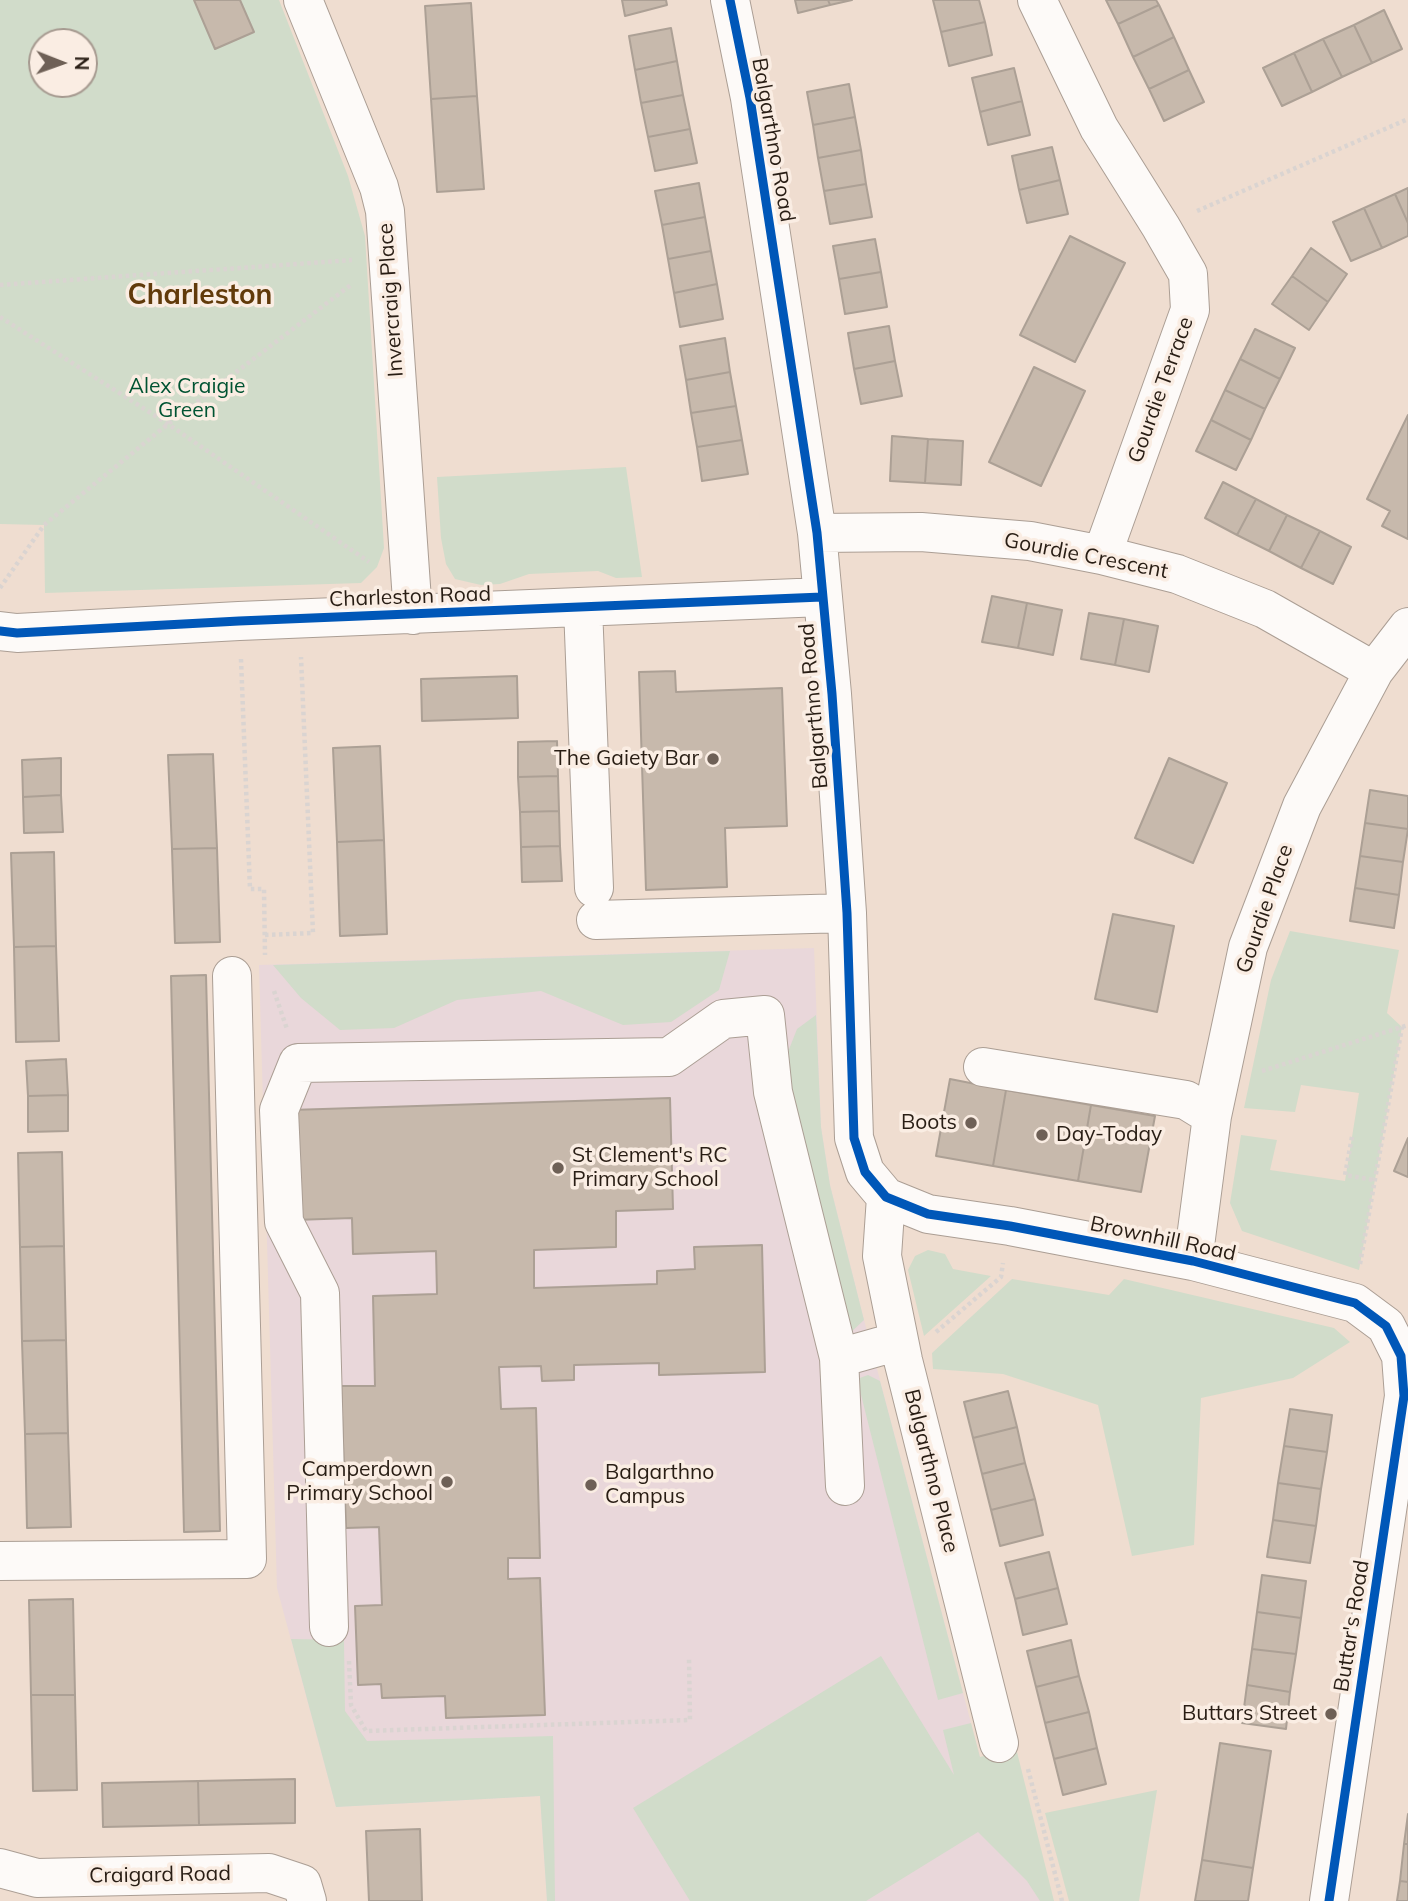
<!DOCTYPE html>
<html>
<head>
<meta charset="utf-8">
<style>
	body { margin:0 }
	#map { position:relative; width:1408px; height:1901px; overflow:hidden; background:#efddd0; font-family:Mulish,sans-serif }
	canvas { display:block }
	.north { position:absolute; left:28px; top:28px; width:70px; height:70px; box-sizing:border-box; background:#faede3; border:2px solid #a69a90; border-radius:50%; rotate:91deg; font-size:19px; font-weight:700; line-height:28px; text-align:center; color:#281d14 }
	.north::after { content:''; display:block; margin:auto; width:24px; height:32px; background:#6e6056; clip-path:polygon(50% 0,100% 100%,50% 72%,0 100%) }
</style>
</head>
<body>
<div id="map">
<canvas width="1408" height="1901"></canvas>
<div class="north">N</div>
</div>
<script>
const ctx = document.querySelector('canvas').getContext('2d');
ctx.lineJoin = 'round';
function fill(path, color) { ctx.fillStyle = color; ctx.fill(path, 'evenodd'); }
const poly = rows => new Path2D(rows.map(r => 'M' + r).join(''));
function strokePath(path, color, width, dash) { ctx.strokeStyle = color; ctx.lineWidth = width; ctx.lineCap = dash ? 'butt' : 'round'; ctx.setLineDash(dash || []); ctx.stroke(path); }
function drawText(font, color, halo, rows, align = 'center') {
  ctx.font = font + ' Mulish,sans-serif'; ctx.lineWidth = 7; ctx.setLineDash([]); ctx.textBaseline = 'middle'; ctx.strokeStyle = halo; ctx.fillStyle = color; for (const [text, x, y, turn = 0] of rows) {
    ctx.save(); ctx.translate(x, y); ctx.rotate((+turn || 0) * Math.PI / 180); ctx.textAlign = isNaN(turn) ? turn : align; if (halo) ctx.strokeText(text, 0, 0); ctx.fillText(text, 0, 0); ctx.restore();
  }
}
const education = poly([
	[814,948,821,1127,830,1185,864,1320,980,1757,1054,1901,547,1901,540,1796,336,1807,277,1588,259,965]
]);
const green = poly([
	[0,0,279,0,348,176,365,236,384,548,377,567,361,583,45,593,44,525,0,524],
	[42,42,84,42,84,84,42,84],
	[626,467,642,577,616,578,598,571,529,574,500,584,481,585,455,579,446,564,441,538,437,477],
	[1290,931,1399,950,1387,1013,1402,1027,1359,1270,1242,1231,1230,1203,1241,1135,1277,1140,1270,1170,1345,1181,1359,1093,1301,1085,1295,1112,1244,1108,1271,980],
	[730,951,719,990,671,1022,623,1025,541,991,457,1000,394,1028,340,1030,301,998,273,965],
	[816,1015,821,1127,830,1185,864,1320,849,1334,784,1062,797,1029],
	[928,1250,945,1254,953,1269,991,1276,924,1336,908,1270,915,1256],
	[1012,1279,1109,1295,1124,1279,1334,1328,1350,1342,1293,1378,1201,1398,1194,1545,1132,1556,1098,1405,1003,1374,933,1369,932,1353],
	[868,1375,880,1381,963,1693,938,1700,857,1379],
	[291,1639,344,1640,345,1711,367,1741,553,1736,555,1901,547,1901,540,1796,336,1807],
	[881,1656,954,1775,943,1730,971,1723,980,1757,1016,1748,1054,1901,1040,1901,1027,1881,978,1832,866,1901,690,1901,633,1808],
	[1157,1790,1139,1901,1069,1901,1045,1813]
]);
const building = poly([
	[194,0,240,0,254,32,215,49,194,0],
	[622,0,666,0,667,5,625,16,622,0],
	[795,0,828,0,830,5,798,13,795,0],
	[828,0,852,0,830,5,828,0],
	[933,0,979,0,985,22,941,32,933,0],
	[1106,0,1156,0,1159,5,1118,24,1106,0],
	[471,3,477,96,431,99,425,6,471,3],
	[1159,5,1174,37,1133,57,1118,24,1159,5],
	[1384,10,1402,49,1372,63,1354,25,1384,10],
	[985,22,992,55,949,66,941,32,985,22],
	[1354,25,1372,63,1342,77,1323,39,1354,25],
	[671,28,677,61,635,70,629,36,671,28],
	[1174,37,1189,70,1149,89,1133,57,1174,37],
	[1323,39,1342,77,1312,92,1294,53,1323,39],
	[1294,53,1312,92,1282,106,1263,68,1294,53],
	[677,61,683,95,641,103,635,70,677,61],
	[1014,68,1022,101,980,112,972,78,1014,68],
	[1189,70,1204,102,1164,121,1149,89,1189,70],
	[849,84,855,117,813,125,807,92,849,84],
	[683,95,690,129,648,137,641,103,683,95],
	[477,96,484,189,437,192,431,99,477,96],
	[1022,101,1030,135,988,145,980,112,1022,101],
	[855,117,861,150,818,158,813,125,855,117],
	[690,129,697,163,655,171,648,137,690,129],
	[1052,147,1060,180,1019,190,1012,156,1052,147],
	[861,150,866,184,824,191,818,158,861,150],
	[1060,180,1068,214,1027,223,1019,190,1060,180],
	[699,183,705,217,662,225,655,191,699,183],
	[866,184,872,217,830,224,824,191,866,184],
	[1408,188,1408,223,1395,194,1408,188],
	[1395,194,1408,223,1408,236,1382,248,1364,208,1395,194],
	[1364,208,1382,248,1351,261,1333,222,1364,208],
	[705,217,711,251,668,259,662,225,705,217],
	[1070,236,1125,263,1075,362,1020,335,1070,236],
	[875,239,881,272,839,279,833,246,875,239],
	[1311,248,1347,274,1328,302,1292,276,1311,248],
	[711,251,717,284,674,293,668,259,711,251],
	[881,272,887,307,845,314,839,279,881,272],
	[1292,276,1328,302,1309,330,1272,304,1292,276],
	[717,284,723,319,680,327,674,293,717,284],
	[889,326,895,361,854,369,848,333,889,326],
	[1255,329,1295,348,1280,379,1240,359,1255,329],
	[725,338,730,372,686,380,680,346,725,338],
	[1240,359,1280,379,1265,409,1225,390,1240,359],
	[895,361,902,396,861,404,854,369,895,361],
	[1034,367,1085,391,1041,486,989,462,1034,367],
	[730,372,736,406,691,413,686,380,730,372],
	[1225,390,1265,409,1251,440,1211,420,1225,390],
	[736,406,742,440,697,447,691,413,736,406],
	[1408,415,1408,539,1382,526,1390,511,1367,499,1408,415],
	[1211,420,1251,440,1236,470,1196,451,1211,420],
	[892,436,928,439,925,483,890,481,892,436],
	[928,439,963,441,961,485,925,483,928,439],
	[742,440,748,474,702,481,697,447,742,440],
	[1223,482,1256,499,1237,535,1205,518,1223,482],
	[1256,499,1287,515,1269,551,1237,535,1256,499],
	[1287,515,1320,531,1301,568,1269,551,1287,515],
	[1320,531,1351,547,1333,584,1301,568,1320,531],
	[992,596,1027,603,1018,648,982,642,992,596],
	[1027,603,1062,610,1053,655,1018,648,1027,603],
	[1089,613,1124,619,1115,665,1081,659,1089,613],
	[1124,619,1158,626,1149,672,1115,665,1124,619],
	[675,671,676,692,782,688,787,826,725,828,727,887,646,890,639,672,675,671],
	[517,676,518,718,422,721,421,679,517,676],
	[557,741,558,776,518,777,518,742,557,741],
	[380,746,384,840,337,842,333,748,380,746],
	[213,754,217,848,172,849,168,755,213,754],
	[61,758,61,795,23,797,22,760,61,758],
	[1169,758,1227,783,1193,863,1135,838,1169,758],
	[558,776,559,811,520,812,518,777,558,776],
	[1370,790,1408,796,1408,829,1365,823,1370,790],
	[61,795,63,832,24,833,23,797,61,795],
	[559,811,560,846,521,847,520,812,559,811],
	[1365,823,1408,829,1403,862,1360,856,1365,823],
	[384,840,387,934,340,936,337,842,384,840],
	[560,846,562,881,522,882,521,847,560,846],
	[217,848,220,942,175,943,172,849,217,848],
	[54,852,56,946,14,947,11,853,54,852],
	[1360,856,1403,862,1399,895,1355,888,1360,856],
	[1355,888,1399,895,1394,928,1350,921,1355,888],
	[1113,914,1174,926,1157,1012,1095,999,1113,914],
	[56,946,59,1041,16,1042,14,947,56,946],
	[206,975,220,1531,184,1532,171,976,206,975],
	[66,1059,68,1095,28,1096,26,1061,66,1059],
	[950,1079,1006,1090,993,1166,936,1156,950,1079],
	[1006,1090,1091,1105,1078,1181,993,1166,1006,1090],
	[68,1095,68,1131,28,1132,28,1096,68,1095],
	[670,1098,673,1209,616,1211,616,1247,534,1250,534,1288,657,1284,657,1271,695,1269,694,1247,762,1245,765,1372,659,1375,659,1363,574,1365,574,1380,542,1381,541,1366,499,1367,501,1409,536,1408,540,1558,508,1558,508,1579,540,1578,545,1715,446,1718,445,1696,382,1698,381,1684,358,1685,355,1606,382,1605,379,1527,346,1528,341,1386,375,1386,373,1296,437,1294,436,1251,353,1254,352,1218,295,1220,291,1110,670,1098],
	[1091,1105,1155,1116,1141,1192,1078,1181,1091,1105],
	[1408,1138,1408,1177,1394,1171,1408,1138],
	[62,1152,64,1246,20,1247,18,1153,62,1152],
	[64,1246,66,1340,22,1341,20,1247,64,1246],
	[66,1340,68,1433,25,1434,22,1341,66,1340],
	[1008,1391,1017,1427,973,1438,964,1402,1008,1391],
	[1290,1409,1332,1415,1327,1452,1284,1446,1290,1409],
	[1017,1427,1025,1463,982,1474,973,1438,1017,1427],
	[68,1433,71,1527,27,1528,25,1434,68,1433],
	[1284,1446,1327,1452,1321,1489,1278,1483,1284,1446],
	[1025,1463,1035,1499,991,1510,982,1474,1025,1463],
	[1278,1483,1321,1489,1316,1526,1273,1520,1278,1483],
	[1035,1499,1043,1535,1000,1546,991,1510,1035,1499],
	[1273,1520,1316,1526,1310,1563,1267,1557,1273,1520],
	[1049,1552,1058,1588,1015,1599,1005,1563,1049,1552],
	[1262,1575,1306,1581,1301,1618,1257,1612,1262,1575],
	[1058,1588,1067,1624,1023,1635,1015,1599,1058,1588],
	[73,1599,75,1695,31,1695,29,1600,73,1599],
	[1257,1612,1301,1618,1296,1654,1252,1649,1257,1612],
	[1071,1640,1079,1676,1036,1687,1027,1651,1071,1640],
	[1252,1649,1296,1654,1290,1692,1247,1685,1252,1649],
	[1079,1676,1089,1712,1045,1723,1036,1687,1079,1676],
	[1247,1685,1290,1692,1286,1729,1242,1723,1247,1685],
	[31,1695,75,1695,77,1790,33,1791,31,1695],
	[1089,1712,1097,1748,1054,1759,1045,1723,1089,1712],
	[1220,1743,1271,1751,1253,1868,1202,1860,1220,1743],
	[1097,1748,1106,1784,1063,1795,1054,1759,1097,1748],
	[295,1779,295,1823,199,1825,198,1781,295,1779],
	[198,1781,199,1825,103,1827,102,1783,198,1781],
	[1408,1814,1408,1844,1404,1844,1408,1814],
	[420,1829,422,1901,369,1901,366,1831,420,1829],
	[1404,1844,1408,1844,1408,1882,1400,1881,1404,1844],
	[1202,1860,1253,1868,1248,1901,1195,1901,1202,1860],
	[1400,1881,1408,1882,1408,1901,1397,1901,1400,1881]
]);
const path = poly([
	[1197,211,1408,119],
	[0,285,352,260],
	[0,317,168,424,369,562],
	[0,588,44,525,168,424,352,284],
	[241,659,250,889,264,889,265,955],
	[265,935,313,933,301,657],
	[274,991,287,1029],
	[1262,1071,1408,1025],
	[1352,1137,1345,1175,1374,1180],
	[1360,1264,1402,1027],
	[936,1332,1001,1277,1003,1263],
	[349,1661,351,1705,366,1731,690,1720,689,1658],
	[1028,1769,1062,1901]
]);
const minor = poly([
	[303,0,379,187,385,211,413,615],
	[730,0,750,98,817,533,832,694,847,913,854,1138,865,1172,886,1197,928,1214,1010,1226,1193,1261,1355,1303,1386,1326,1401,1356,1404,1396,1329,1901],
	[1037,0,1099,128,1161,227,1188,274,1190,310,1102,555],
	[817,533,921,532,1030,541,1102,555,1177,574,1265,609,1374,671],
	[583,607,594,888],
	[0,631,17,633,239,621,822,597],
	[596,920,847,913],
	[983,1067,1186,1100,1212,1116],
	[886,1197,882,1256,903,1360,999,1743],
	[1193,1261,1212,1116,1248,947,1302,806,1374,671,1408,627],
	[839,1358,899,1341],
	[0,1561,247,1559,232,976],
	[329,1627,320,1293,284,1222,279,1110,298,1063,669,1057,723,1019,765,1015,773,1092,839,1358,845,1486],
	[0,1868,37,1878,269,1873,302,1884,307,1901]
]);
const cycleway = poly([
	[730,0,750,98,817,533,832,694,847,913,854,1138,865,1172,886,1197,928,1214,1010,1226,1193,1261,1355,1303,1386,1326,1401,1356,1404,1396,1329,1901],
	[0,631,17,633,239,621,822,597]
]);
const markers = [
	[713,759,7,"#6e6056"],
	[971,1123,7,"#6e6056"],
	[1042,1135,7,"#6e6056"],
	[558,1168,7,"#6e6056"],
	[447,1482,7,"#6e6056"],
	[591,1485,7,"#6e6056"],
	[1331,1714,7,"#6e6056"]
];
const streetNames = [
	["Balgarthno Road",773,140,80],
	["Invercraig Place",391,300,-94],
	["Gourdie Terrace",1161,390,-70],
	["Gourdie Crescent",1086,556,11],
	["Charleston Road",410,597,-2],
	["Balgarthno Road",814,706,-95],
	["Gourdie Place",1265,909,-71],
	["Brownhill Road",1163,1239,12],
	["Balgarthno Place",931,1471,76],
	["Buttar's Road",1352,1626,-81],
	["Craigard Road",160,1875,-1]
];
const parkNames = [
	["Alex Craigie",187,387],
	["Green",187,411]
];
const poiNames = [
	["The Gaiety Bar",699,759],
	["Boots",957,1123],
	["Day-Today",1056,1135,"left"],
	["St Clement's RC",572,1156,"left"],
	["Primary School",572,1180,"left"],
	["Camperdown",433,1470],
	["Primary School",433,1494],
	["Balgarthno",605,1473,"left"],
	["Campus",605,1497,"left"],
	["Buttars Street",1317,1714]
];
const districtNames = [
	["Charleston",200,296]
];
fill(education, '#e9d7da');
fill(green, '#d1dcca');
fill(building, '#c7b9ac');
strokePath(building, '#aca095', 2);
strokePath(minor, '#ab9e94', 40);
strokePath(path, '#dad4d1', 4.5, [3.5, 3.5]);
strokePath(minor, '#fdfaf8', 38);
strokePath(cycleway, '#0057b8', 9);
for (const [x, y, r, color] of markers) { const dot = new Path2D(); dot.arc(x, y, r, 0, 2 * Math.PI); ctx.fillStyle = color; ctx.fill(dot); strokePath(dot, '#faede3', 2.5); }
drawText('21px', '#281d14', '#faede3', streetNames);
drawText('21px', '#005332', '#faede3', parkNames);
drawText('21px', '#281d14', '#faede3', poiNames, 'right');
drawText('bold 28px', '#613a0a', '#faede3', districtNames);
</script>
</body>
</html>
